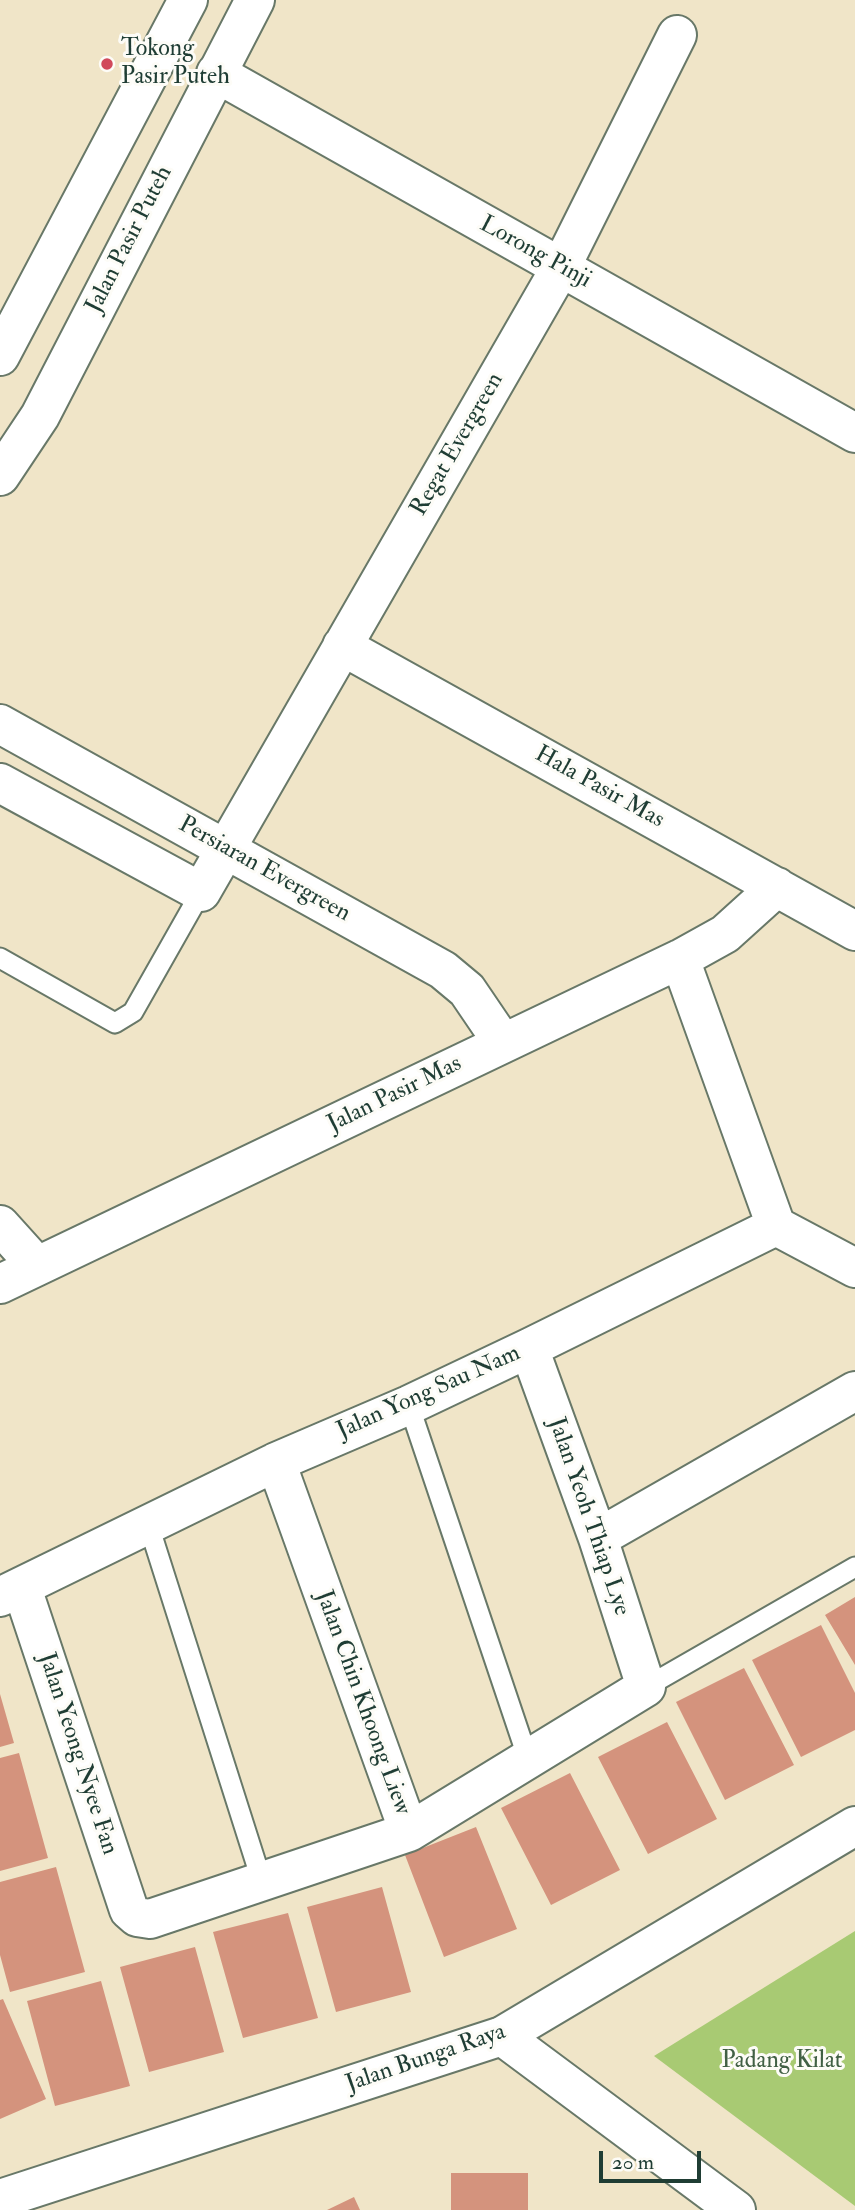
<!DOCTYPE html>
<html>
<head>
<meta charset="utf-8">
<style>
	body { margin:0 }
	#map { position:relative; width:855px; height:2210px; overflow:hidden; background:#f0e5c8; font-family:"IM FELL Double Pica",serif }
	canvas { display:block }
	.scale { position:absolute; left:599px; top:2151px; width:102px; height:32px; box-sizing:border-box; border:4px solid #1f3d34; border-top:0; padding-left:9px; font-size:21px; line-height:24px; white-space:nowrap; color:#1f3d34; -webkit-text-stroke:5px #fdfcf7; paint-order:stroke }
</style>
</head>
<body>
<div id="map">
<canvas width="855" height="2210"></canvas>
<div class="scale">20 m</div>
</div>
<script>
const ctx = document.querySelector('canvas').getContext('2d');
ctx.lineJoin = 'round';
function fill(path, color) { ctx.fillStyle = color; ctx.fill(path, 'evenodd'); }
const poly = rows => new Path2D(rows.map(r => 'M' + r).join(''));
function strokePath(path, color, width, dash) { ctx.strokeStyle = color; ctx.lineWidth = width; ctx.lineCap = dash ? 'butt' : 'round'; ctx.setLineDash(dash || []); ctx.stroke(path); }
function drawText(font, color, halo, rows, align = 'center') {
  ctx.font = font + ' "IM FELL Double Pica",serif'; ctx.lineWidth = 6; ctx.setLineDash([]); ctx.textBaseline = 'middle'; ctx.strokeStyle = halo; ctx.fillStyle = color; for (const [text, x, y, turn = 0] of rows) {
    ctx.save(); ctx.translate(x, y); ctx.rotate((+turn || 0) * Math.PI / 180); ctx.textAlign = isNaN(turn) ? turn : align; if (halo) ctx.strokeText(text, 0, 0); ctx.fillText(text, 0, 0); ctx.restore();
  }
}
const green = poly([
	[855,1931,855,2206,654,2056]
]);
const building = poly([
	[855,1597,855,1665,825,1615],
	[821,1625,855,1693,855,1730,801,1757,752,1660],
	[744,1668,794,1765,725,1800,676,1702],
	[0,1694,14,1743,0,1747],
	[667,1722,717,1819,648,1854,598,1757],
	[19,1753,48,1858,0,1871,0,1758],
	[570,1773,620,1870,551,1905,501,1808],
	[476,1827,517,1929,444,1957,405,1855],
	[56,1867,85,1972,10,1992,0,1955,0,1882],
	[382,1887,411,1992,336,2012,307,1907],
	[288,1913,318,2018,243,2038,213,1932],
	[195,1947,224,2052,149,2072,120,1967],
	[101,1981,130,2086,55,2106,27,2001],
	[3,1999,46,2099,0,2119,0,2000],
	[451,2173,528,2173,528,2210,451,2210],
	[354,2197,360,2210,327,2210]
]);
const service = poly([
	[0,958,115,1023,133,1012,201,892],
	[409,1405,528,1759],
	[148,1523,262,1882],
	[646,1687,855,1567]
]);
const minor = poly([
	[216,73,855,433],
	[342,646,855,931],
	[0,724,443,970,467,990,503,1043],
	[0,783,201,892,561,267,677,35],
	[680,959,776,1226],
	[0,1225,37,1266],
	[0,1284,680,959,725,934,777,887],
	[598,1538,855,1391],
	[22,1588,129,1910,137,1917,150,1919,409,1832,276,1462],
	[0,1597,276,1462,409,1405,529,1348,776,1226,855,1268],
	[409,1832,646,1687,598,1538,529,1348],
	[502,2036,736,2210]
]);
const secondary = poly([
	[0,2199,502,2036,855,1826]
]);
const primary = poly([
	[0,356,188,0],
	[0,476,40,416,255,0]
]);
const markers = [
	[107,64,7,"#d1495b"]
];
const poiNames = [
	["Tokong",121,50],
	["Pasir Puteh",121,78]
];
const streetNames = [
	["Jalan Pasir Puteh",130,240,-63],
	["Lorong Pinji",535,253,29],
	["Regat Evergreen",458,445,-60],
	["Hala Pasir Mas",599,788,29],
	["Persiaran Evergreen",264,870,29],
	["Jalan Pasir Mas",395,1095,-26],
	["Jalan Yong Sau Nam",429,1393,-24],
	["Jalan Yeoh Thiap Lye",588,1517,71],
	["Jalan Chin Khoong Liew",362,1703,70],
	["Jalan Yeong Nyee Fan",77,1754,72],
	["Jalan Bunga Raya",426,2059,-19]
];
const parkNames = [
	["Padang Kilat",782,2062]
];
fill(green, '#a8ca73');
fill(building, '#d4937d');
strokePath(service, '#687868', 23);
strokePath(minor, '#687868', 42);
strokePath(secondary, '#687868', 42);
strokePath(primary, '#687868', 42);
strokePath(service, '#fff', 19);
strokePath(minor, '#fff', 38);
strokePath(secondary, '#fff', 38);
strokePath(primary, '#fff', 38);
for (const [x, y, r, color] of markers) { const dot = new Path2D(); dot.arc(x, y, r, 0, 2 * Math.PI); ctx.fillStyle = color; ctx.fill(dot); strokePath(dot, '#fdfcf7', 2.5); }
drawText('24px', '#1f3d34', '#fdfcf7', poiNames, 'left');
drawText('24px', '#1f3d34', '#fdfcf7', streetNames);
drawText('24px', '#416044', '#fdfcf7', parkNames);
</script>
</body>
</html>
